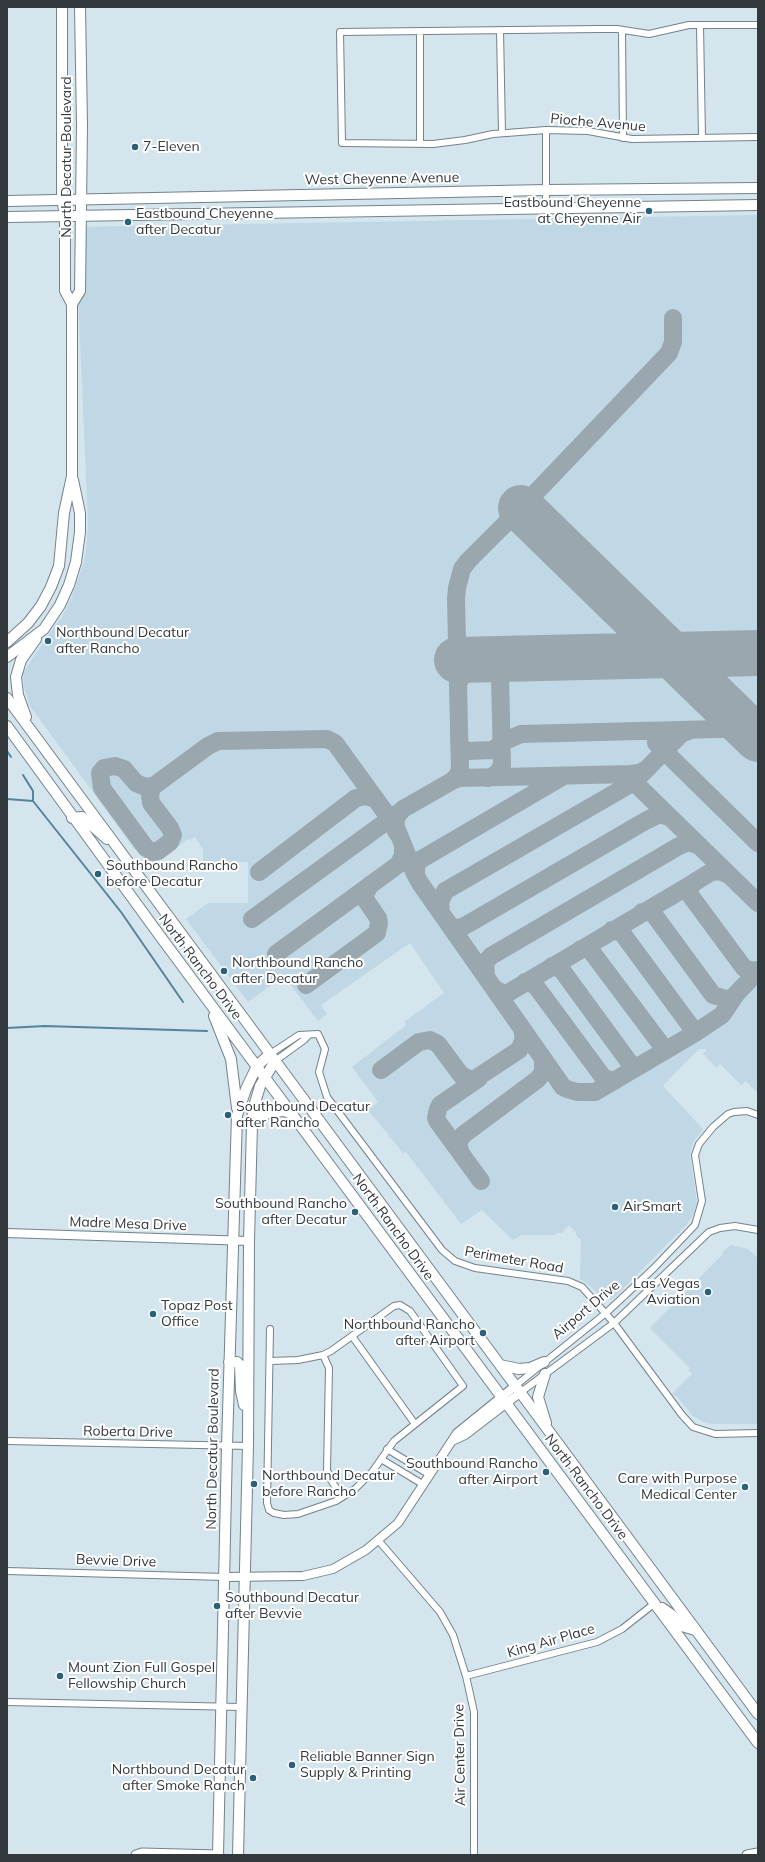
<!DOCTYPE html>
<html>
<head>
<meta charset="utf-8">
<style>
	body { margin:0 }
	#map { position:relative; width:765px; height:1862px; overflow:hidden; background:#d4e5ee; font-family:Mulish,sans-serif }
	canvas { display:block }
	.frame { position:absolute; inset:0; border:8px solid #32383c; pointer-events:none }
</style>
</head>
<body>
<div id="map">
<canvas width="765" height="1862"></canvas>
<div class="frame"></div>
</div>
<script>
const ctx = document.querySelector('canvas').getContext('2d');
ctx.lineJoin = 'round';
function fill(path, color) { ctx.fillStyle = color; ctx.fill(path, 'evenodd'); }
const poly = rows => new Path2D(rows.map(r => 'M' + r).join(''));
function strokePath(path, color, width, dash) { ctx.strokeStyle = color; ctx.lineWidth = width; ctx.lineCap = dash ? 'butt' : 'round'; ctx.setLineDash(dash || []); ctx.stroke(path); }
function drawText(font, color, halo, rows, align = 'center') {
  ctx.font = font + ' Mulish,sans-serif'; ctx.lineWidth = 4; ctx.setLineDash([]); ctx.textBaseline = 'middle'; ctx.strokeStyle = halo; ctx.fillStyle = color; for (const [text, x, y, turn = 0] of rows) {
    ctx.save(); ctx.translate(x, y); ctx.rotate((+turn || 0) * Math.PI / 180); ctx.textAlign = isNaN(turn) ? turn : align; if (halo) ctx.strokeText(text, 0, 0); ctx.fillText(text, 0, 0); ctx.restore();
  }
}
const built = poly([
	[758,215,758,1093,746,1081,741,1085,720,1064,717,1068,703,1054,707,1049,699,1049,663,1086,703,1129,693,1143,690,1155,697,1203,694,1213,687,1224,615,1297,609,1300,602,1298,590,1286,580,1279,581,1240,576,1235,576,1232,569,1225,562,1233,557,1233,555,1235,522,1235,513,1240,482,1210,461,1224,406,1152,403,1153,368,1110,378,1102,352,1067,406,1025,404,1022,444,993,410,943,321,1005,327,1014,318,1021,284,976,248,1002,186,919,208,903,248,903,248,862,203,862,203,849,195,837,190,840,188,839,151,867,138,849,135,850,30,706,24,687,23,673,46,638,62,617,71,599,84,562,87,543,88,521,75,227],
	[731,1245,748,1249,758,1258,758,1424,711,1424,704,1422,693,1416,677,1397,672,1394,692,1374,688,1370,690,1368,650,1328,723,1254,722,1253,728,1247]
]);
const stream = poly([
	[7,751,11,757],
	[23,775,33,791,33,801],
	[7,799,33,801,121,912,183,1002],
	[7,1028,45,1026,207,1031]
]);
const taxiway = poly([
	[458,684,465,669,482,660],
	[459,742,462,748,467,751,493,750,505,741,521,734,758,728],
	[656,743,758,843],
	[647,769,639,773,631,774,459,778,452,781,403,809,397,816,395,825,415,874,420,883,563,1087,567,1089,577,1092,595,1092,695,1033,722,1015,737,993,758,971],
	[624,775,634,782,758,903],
	[488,778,497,774,502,765,500,676,510,664,528,659],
	[452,781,457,776,460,770,456,599,457,588,462,569,468,561,521,508,669,353,673,342,673,318],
	[155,785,152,788,150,795,151,803,170,828,173,835,170,842,158,851,153,852,146,848,102,788,100,773,104,768,115,766,124,769,136,783,143,786,149,787,155,785,208,746,218,741,327,739,335,743,390,819,397,833],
	[259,872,356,798,367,796,375,799],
	[416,875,416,866,420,860,562,777],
	[729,875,720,871,711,872,690,885,690,895,744,968,752,971,758,970],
	[642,912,651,912,655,916,713,995,726,999,732,998,737,993],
	[441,913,440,902,445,891,634,782,681,734,691,730],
	[252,919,398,813],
	[451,927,460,928,468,924,647,820,660,814,669,817],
	[612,930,622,933,692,1028,696,1031,700,1030],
	[581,949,586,948,591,951,663,1047,672,1047],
	[276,954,399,864,403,855,403,845],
	[552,966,561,969,629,1062,634,1066,640,1066],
	[486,977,485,963,491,956,679,846,689,842,700,846],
	[525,982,535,985,603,1077,609,1080,616,1080],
	[306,985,377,933,379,923,378,918,365,899,366,892,371,884],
	[495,989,502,993,508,993,690,885],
	[381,1070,419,1042,430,1040,438,1044,461,1075,469,1079,475,1079,519,1050,524,1039,522,1029],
	[479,1078,440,1105,438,1109,436,1118,438,1122,481,1181],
	[461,1154,458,1143,463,1135,538,1079,543,1072,543,1058]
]);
const runway = poly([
	[521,508,758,739],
	[457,660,758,653]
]);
const minor = poly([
	[700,25,702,138],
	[758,25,689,25,649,34,617,29,599,29,340,32,342,143,433,144,465,140,493,134,546,130,588,131,632,139,758,137],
	[500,30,502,133],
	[622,30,623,138],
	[420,31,420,144],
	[546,130,546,208],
	[270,1054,299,1035,318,1034,325,1049,319,1072,327,1097,442,1250,455,1261,475,1268,568,1281,582,1287,614,1323,682,1415,693,1427,715,1434,758,1433],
	[275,1061,304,1040,309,1035],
	[270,1329,267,1503,269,1510,274,1513,284,1515,298,1514,336,1501,355,1489,372,1472,394,1441,463,1386,410,1311,400,1305,394,1306,331,1351,323,1355,298,1360,271,1361],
	[352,1336,415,1424],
	[323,1355,329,1368,327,1470,331,1480,342,1497],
	[515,1386,606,1313,654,1268,695,1225,702,1201,695,1155,699,1144,713,1127,728,1114,734,1112,747,1111,758,1115],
	[521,1392,614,1323,709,1232,720,1228,735,1226,758,1230],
	[7,1441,248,1446],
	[387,1449,430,1475],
	[381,1459,424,1485],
	[378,1540,440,1612,453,1635,466,1676,474,1712,474,1855],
	[7,1571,225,1577],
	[466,1676,597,1642,622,1629,655,1603],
	[7,1702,241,1707]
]);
const tertiary = poly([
	[7,1233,249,1241],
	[454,1440,465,1435,521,1392],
	[225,1577,303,1576,333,1569,366,1550,398,1523,457,1433,515,1386]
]);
const secondary = poly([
	[136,1855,142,1853,219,1855],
	[747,1855,758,1853]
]);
const primary = poly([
	[7,201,546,190,758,188],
	[7,217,758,205],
	[72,304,80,291,82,125,80,7],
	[7,642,28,623,41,606,51,587,59,566,64,513,72,476,72,304,65,291,65,215,62,199,62,7],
	[7,657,44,629,60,605,69,585,76,562,80,532,80,513,73,480],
	[7,698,758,1714],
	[26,717,18,695,16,677,21,660,36,639],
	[7,726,160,936,758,1743],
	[72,818,82,817,107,839],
	[214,1016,231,1059,237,1108],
	[252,1124,260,1117,270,1112,285,1111,293,1115],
	[229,1362,237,1362,240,1365,241,1391,244,1405],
	[500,1365,519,1369,530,1368,544,1362],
	[545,1374,538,1397,546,1423],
	[662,1608,672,1615,682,1626,695,1630],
	[218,1855,227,1446,237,1115,246,1089,257,1066,270,1054],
	[238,1855,248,1446,249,1241,252,1124,253,1110,260,1086,275,1061]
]);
const markers = [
	[135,147,4,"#29607b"],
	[649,211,4,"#29607b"],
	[128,222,4,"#29607b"],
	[48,641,4,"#29607b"],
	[98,874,4,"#29607b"],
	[224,971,4,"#29607b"],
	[228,1115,4,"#29607b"],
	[615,1207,4,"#29607b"],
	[355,1212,4,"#29607b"],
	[708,1292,4,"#29607b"],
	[153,1314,4,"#29607b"],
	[483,1333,4,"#29607b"],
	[546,1472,4,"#29607b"],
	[254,1484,4,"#29607b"],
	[745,1487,4,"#29607b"],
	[217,1606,4,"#29607b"],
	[60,1676,4,"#29607b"],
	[292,1765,4,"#29607b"],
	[253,1778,4,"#29607b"]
];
const streetNames = [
	["Pioche Avenue",598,123,5],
	["North Decatur Boulevard",67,157,-90],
	["West Cheyenne Avenue",382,179,-1],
	["North Rancho Drive",200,967,53],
	["Madre Mesa Drive",128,1224,2],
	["North Rancho Drive",393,1227,54],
	["Perimeter Road",514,1260,10],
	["Airport Drive",586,1310,-40],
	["Roberta Drive",128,1432,1],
	["North Decatur Boulevard",213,1449,-89],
	["North Rancho Drive",586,1487,53],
	["Bevvie Drive",116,1561,2],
	["King Air Place",551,1641,-16],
	["Air Center Drive",460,1755,-91]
];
const poiNames = [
	["7-Eleven",143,147],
	["Eastbound Cheyenne",641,203,"right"],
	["at Cheyenne Air",641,219,"right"],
	["Eastbound Cheyenne",136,214],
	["after Decatur",136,230],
	["Northbound Decatur",56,633],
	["after Rancho",56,649],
	["Southbound Rancho",106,866],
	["before Decatur",106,882],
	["Northbound Rancho",232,963],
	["after Decatur",232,979],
	["Southbound Decatur",236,1107],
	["after Rancho",236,1123],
	["Southbound Rancho",347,1204,"right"],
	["after Decatur",347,1220,"right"],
	["AirSmart",623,1207],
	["Las Vegas",700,1284,"right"],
	["Aviation",700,1300,"right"],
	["Topaz Post",161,1306],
	["Office",161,1322],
	["Northbound Rancho",475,1325,"right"],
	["after Airport",475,1341,"right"],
	["Southbound Rancho",538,1464,"right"],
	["after Airport",538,1480,"right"],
	["Northbound Decatur",262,1476],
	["before Rancho",262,1492],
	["Care with Purpose",737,1479,"right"],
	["Medical Center",737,1495,"right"],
	["Southbound Decatur",225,1598],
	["after Bevvie",225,1614],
	["Mount Zion Full Gospel",68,1668],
	["Fellowship Church",68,1684],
	["Reliable Banner Sign",300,1757],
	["Supply & Printing",300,1773],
	["Northbound Decatur",245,1770,"right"],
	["after Smoke Ranch",245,1786,"right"]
];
fill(built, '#c0d7e5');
strokePath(stream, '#55839c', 2);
strokePath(taxiway, '#9aa7ae', 18);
strokePath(runway, '#9aa7ae', 46);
strokePath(minor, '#73828b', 8);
strokePath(tertiary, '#73828b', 10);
strokePath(secondary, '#73828b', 11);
strokePath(primary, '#73828b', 12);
strokePath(minor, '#fff', 6);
strokePath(tertiary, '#fff', 8);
strokePath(secondary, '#fff', 9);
strokePath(primary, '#fff', 10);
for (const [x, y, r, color] of markers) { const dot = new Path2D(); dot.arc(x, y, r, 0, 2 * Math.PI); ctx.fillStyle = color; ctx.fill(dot); strokePath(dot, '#fff', 1.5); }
drawText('14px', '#32383c', '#fff', streetNames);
drawText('14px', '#32383c', '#fff', poiNames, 'left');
</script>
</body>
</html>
